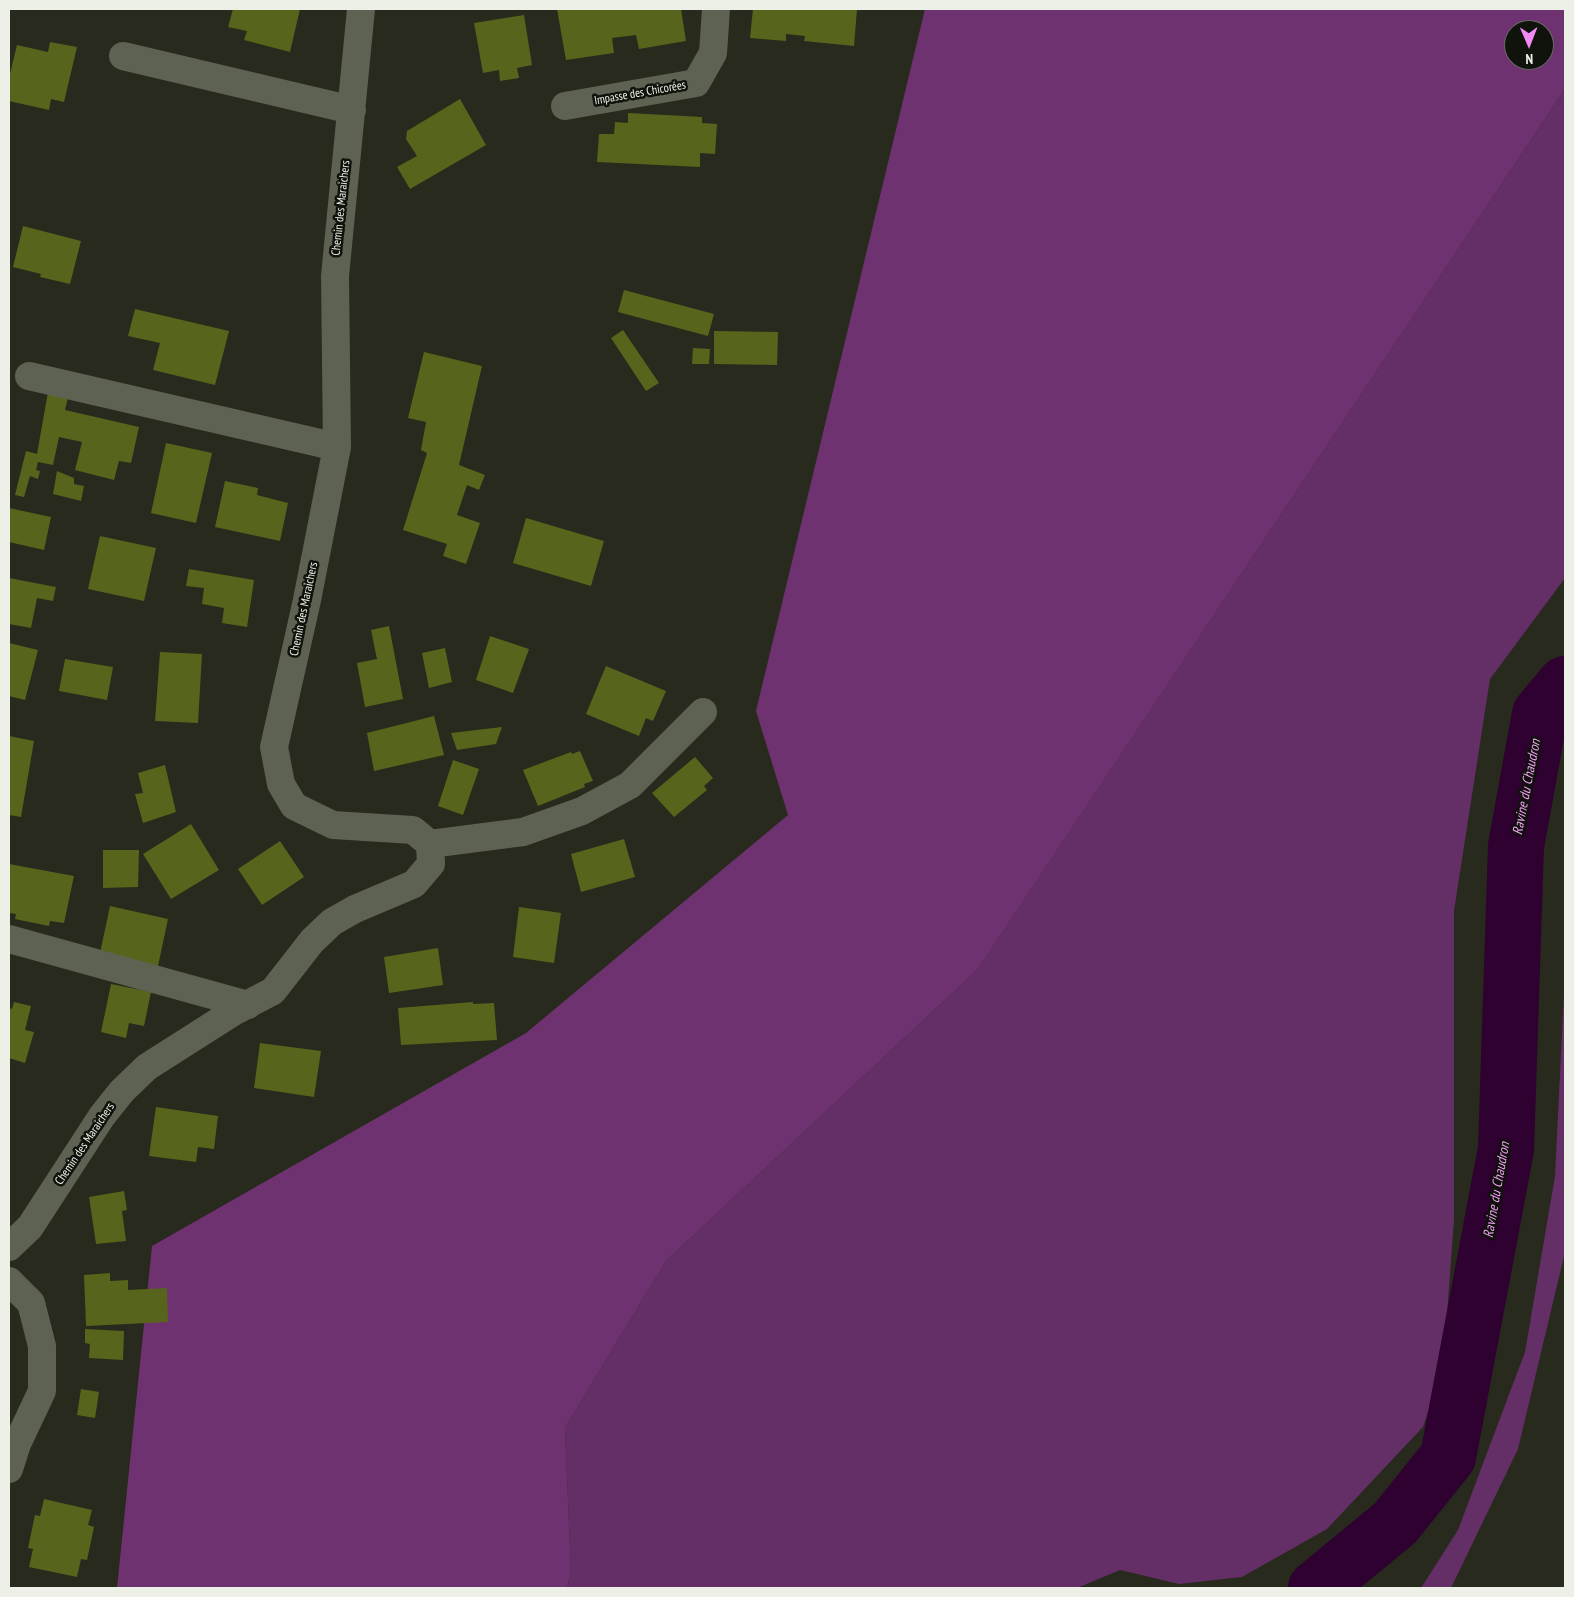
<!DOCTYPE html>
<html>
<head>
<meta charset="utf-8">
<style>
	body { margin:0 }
	#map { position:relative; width:1574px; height:1597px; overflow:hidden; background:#272a1d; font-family:"PT Sans Narrow",sans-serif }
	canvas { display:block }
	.frame { position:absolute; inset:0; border:10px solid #edf0e7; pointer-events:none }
	.north { position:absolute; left:1504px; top:20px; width:50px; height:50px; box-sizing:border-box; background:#10120c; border:1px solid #686b64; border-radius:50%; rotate:179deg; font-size:14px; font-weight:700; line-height:20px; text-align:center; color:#edf0e7 }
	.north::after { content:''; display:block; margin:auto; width:18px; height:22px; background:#f18af4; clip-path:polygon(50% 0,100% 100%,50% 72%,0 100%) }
</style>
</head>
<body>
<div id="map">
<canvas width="1574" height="1597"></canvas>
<div class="frame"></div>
<div class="north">N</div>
</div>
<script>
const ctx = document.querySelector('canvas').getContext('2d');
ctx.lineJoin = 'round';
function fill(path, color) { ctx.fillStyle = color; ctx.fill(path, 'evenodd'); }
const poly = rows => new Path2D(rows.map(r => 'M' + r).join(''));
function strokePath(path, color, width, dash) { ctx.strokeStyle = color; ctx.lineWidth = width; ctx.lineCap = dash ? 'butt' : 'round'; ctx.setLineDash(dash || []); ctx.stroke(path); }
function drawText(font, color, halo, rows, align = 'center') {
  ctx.font = font + ' "PT Sans Narrow",sans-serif'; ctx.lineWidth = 5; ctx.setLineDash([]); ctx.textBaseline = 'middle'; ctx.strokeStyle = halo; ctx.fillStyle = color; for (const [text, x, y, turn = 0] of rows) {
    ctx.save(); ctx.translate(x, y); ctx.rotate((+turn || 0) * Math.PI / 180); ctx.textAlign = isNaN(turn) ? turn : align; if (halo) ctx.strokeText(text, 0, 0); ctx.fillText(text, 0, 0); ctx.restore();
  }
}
const green = poly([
	[1565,89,1565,578,1490,679,1454,911,1454,1220,1443,1368,1423,1427,1327,1529,1242,1577,1179,1584,1120,1570,1077,1588,567,1588,571,1573,565,1428,666,1261,978,969],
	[1565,972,1565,1252,1518,1449,1451,1588,1421,1588,1458,1530,1525,1352,1555,1176]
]);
const forest = poly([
	[925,9,1565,9,1565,89,978,969,666,1261,565,1428,571,1573,567,1588,117,1588,152,1246,526,1033,788,815,756,711],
	[1514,30,1544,30,1544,60,1514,60]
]);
const river = poly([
	[1316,1588,1395,1523,1448,1457,1506,1149,1516,846,1540,714,1565,684]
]);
const building = poly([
	[233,9,300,9,290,52,244,40,247,31,228,27],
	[557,9,681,9,686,41,639,49,636,35,612,38,614,53,566,60],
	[753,9,857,9,854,46,804,41,805,36,786,34,786,41,750,38],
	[524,15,532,65,517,68,519,78,500,81,499,70,483,73,474,23],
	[50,42,77,47,64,102,51,99,49,110,9,101,9,78,17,45,48,52],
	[460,99,486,145,410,189,397,167,417,156,406,139,407,131],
	[628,113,702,117,702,123,717,124,715,154,700,153,700,167,597,162,599,134,614,134,615,122,628,123],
	[23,226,81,241,70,284,40,277,41,274,13,267],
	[624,290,714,314,708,336,618,312],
	[135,309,229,331,215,385,153,370,160,343,128,336],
	[623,330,659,383,646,391,611,338],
	[714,331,778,332,777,365,714,364],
	[693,348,710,349,709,364,692,364],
	[424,352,482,366,459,465,485,475,479,490,467,485,457,515,480,523,466,564,443,556,447,544,403,530,427,453,421,450,426,422,408,418],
	[48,392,68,397,65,410,139,427,131,463,119,461,114,480,75,470,82,442,59,437,53,465,38,462,36,470,40,471,38,479,30,476,24,497,15,495,26,451,37,454],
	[166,443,212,453,196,523,151,513],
	[57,471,74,478,74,484,84,486,81,501,53,494],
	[225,481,258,488,257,495,288,503,280,541,215,527],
	[9,508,51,517,44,550,9,542],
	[526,518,604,541,591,586,513,563],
	[100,536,156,548,144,601,88,589],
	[189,569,254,580,247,627,222,623,224,608,202,604,204,588,186,586],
	[9,578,56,587,53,601,37,598,31,628,9,624],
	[389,626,403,699,365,707,357,663,377,659,371,630],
	[490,636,529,649,513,693,476,680],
	[9,643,38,650,25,700,9,696],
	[445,648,452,682,429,688,422,653],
	[160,652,202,654,198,723,155,721],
	[65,659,113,667,107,700,59,691],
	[606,666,666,691,653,721,646,718,639,736,586,714],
	[434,716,444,755,374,771,367,733],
	[502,727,496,744,457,750,451,733],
	[9,736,34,741,21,817,9,815],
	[580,751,593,781,584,784,585,787,538,806,523,770,571,752,572,754],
	[695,757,713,778,704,786,707,790,674,817,652,793],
	[453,760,479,769,463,815,438,806],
	[165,765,176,812,143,823,135,794,143,793,138,773],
	[191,824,219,870,171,899,143,854],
	[624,839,635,877,581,892,571,854],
	[280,841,304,877,262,905,238,869],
	[103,850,139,850,138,887,103,888],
	[9,864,74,876,64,923,50,921,49,926,15,919,16,914,9,913],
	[110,906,168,919,158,966,100,953],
	[519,907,561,913,554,963,513,957],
	[438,948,443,985,389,993,384,957],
	[111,984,151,992,144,1026,129,1023,126,1038,101,1032],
	[14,1002,31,1006,25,1030,34,1032,25,1063,9,1058,9,1008,12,1009],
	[473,1002,473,1004,494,1003,497,1040,401,1045,398,1008],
	[260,1043,321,1051,314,1097,254,1088],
	[156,1107,218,1116,214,1149,198,1147,196,1162,149,1156],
	[124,1191,127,1210,122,1211,126,1241,96,1244,89,1197],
	[110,1273,110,1281,128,1280,128,1290,167,1288,168,1322,86,1326,84,1275],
	[85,1329,124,1331,123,1360,89,1358,90,1344,85,1343],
	[81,1389,99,1392,95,1418,77,1415],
	[44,1499,92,1510,88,1525,94,1527,87,1560,81,1559,77,1577,29,1567,33,1549,28,1548,35,1515,40,1516]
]);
const minor = poly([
	[123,56,352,110],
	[565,106,696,83,713,53,716,9],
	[29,376,337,447],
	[430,844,523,832,582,811,630,785,703,712],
	[9,939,248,1005],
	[9,1247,30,1227,102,1116,122,1091,147,1067,235,1011,273,991,312,941,332,922,355,909,414,884,431,864,430,844,413,830,333,825,294,806,281,784,274,747,307,600,337,447,335,276,361,9],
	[9,1281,31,1303,42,1346,42,1391,17,1444,9,1469]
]);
const streetNames = [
	["Impasse des Chicorées",640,93,-10],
	["Chemin des Maraichers",341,208,-84],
	["Chemin des Maraichers",304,609,-78],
	["Chemin des Maraichers",85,1144,-56]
];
const waterNames = [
	["Ravine du Chaudron",1527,787,-79],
	["Ravine du Chaudron",1497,1190,-80]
];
fill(green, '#642e66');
fill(forest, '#6f3271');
strokePath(river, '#2e0130', 56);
fill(building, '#56651b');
strokePath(minor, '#5d6252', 28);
drawText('12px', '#edf0e7', '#10120c', streetNames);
drawText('italic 14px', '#f49ef7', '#10120c', waterNames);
</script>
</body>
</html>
